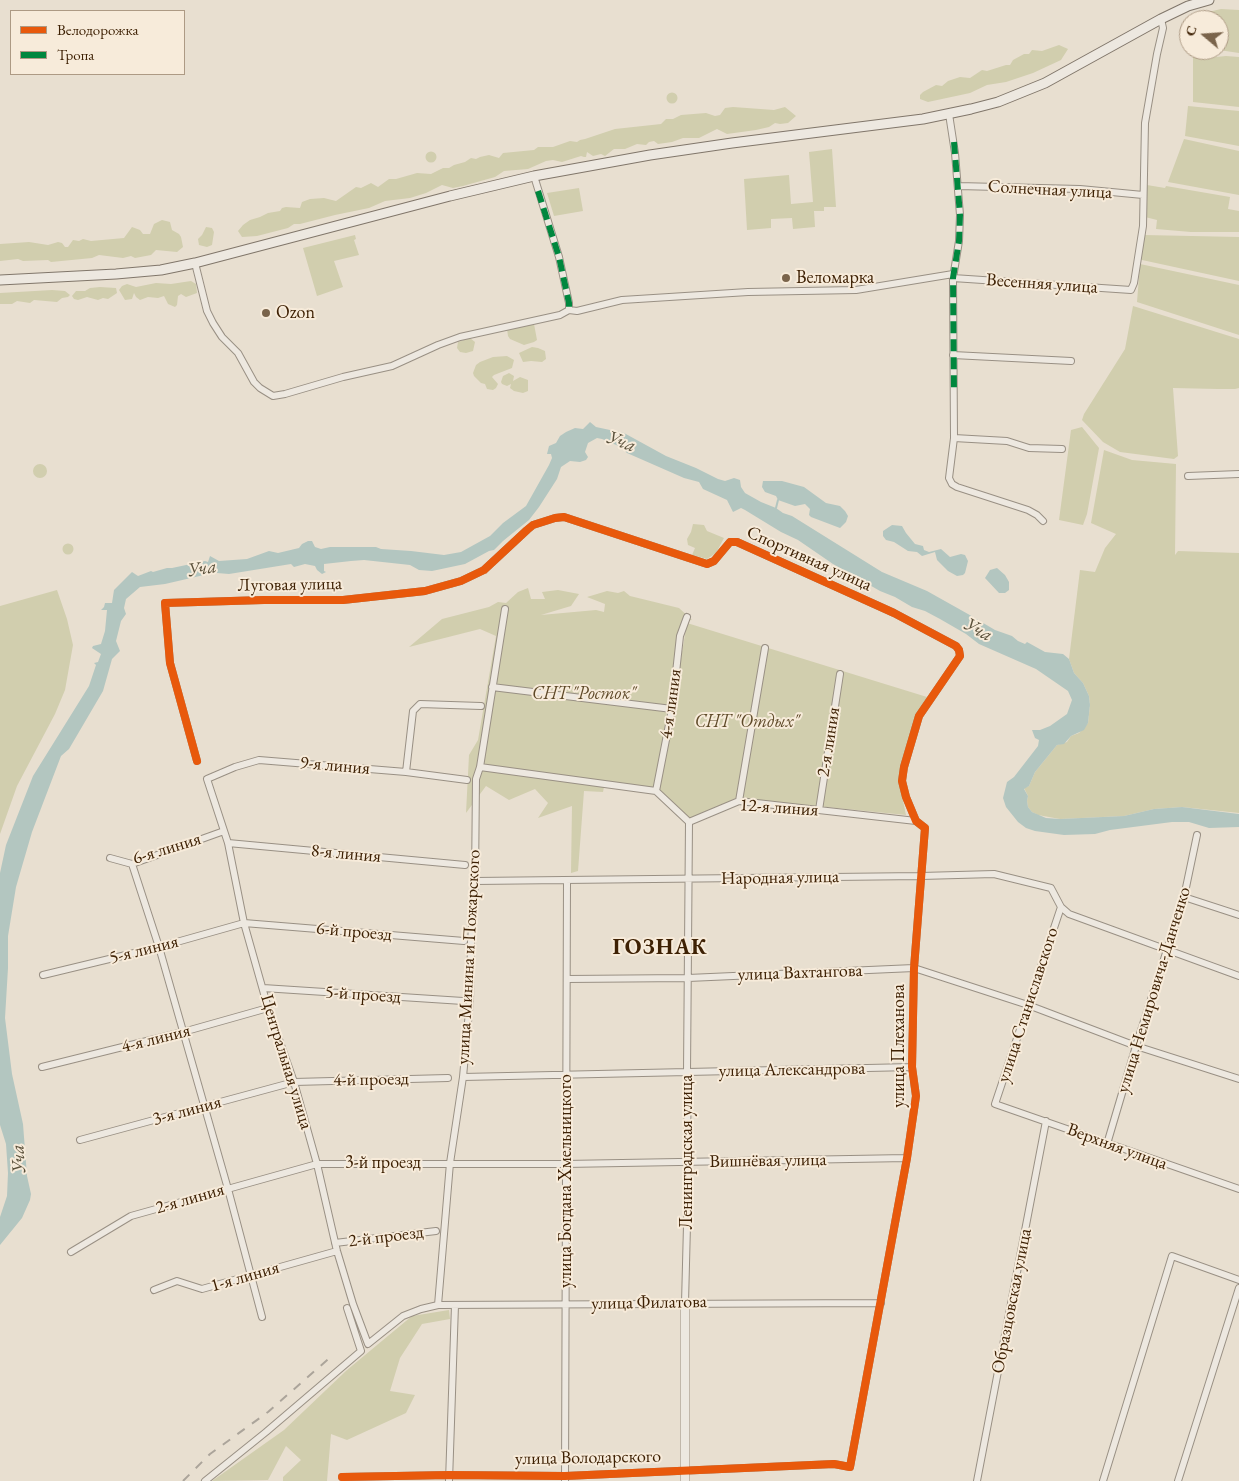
<!DOCTYPE html>
<html>
<head>
<meta charset="utf-8">
<style>
	body { margin:0 }
	#map { position:relative; width:1239px; height:1481px; overflow:hidden; background:#e8dfd0; font-family:"EB Garamond",serif }
	canvas { display:block }
	.legend { position:absolute; left:10px; top:10px; width:175px; height:65px; box-sizing:border-box; background:#f7ebda; border:1px solid #ad9a84; margin:0; padding:6px 9px; list-style:none; font-size:15px; color:#3e2104 }
	.legend li { display:flex; align-items:center; gap:10px; height:25px }
	.legend b { width:25px; border:1px solid #ad9a84 }
	.north { position:absolute; left:1179px; top:10px; width:50px; height:50px; box-sizing:border-box; background:#f7ebda; border:1px solid #ad9a84; border-radius:50%; rotate:288deg; font-size:14px; font-weight:700; line-height:20px; text-align:center; color:#3e2104 }
	.north::after { content:''; display:block; margin:auto; width:18px; height:22px; background:#7a644b; clip-path:polygon(50% 0,100% 100%,50% 72%,0 100%) }
</style>
</head>
<body>
<div id="map">
<canvas width="1239" height="1481"></canvas>
<ul class="legend">
<li><b style="height:6px;background:#e8590c"></b>Велодорожка</li>
<li><b style="height:6px;background:#00873e"></b>Тропа</li>
</ul>
<div class="north">С</div>
</div>
<script>
const ctx = document.querySelector('canvas').getContext('2d');
ctx.lineJoin = 'round';
function fill(path, color) { ctx.fillStyle = color; ctx.fill(path, 'evenodd'); }
const poly = rows => new Path2D(rows.map(r => 'M' + r).join(''));
function strokePath(path, color, width, dash) { ctx.strokeStyle = color; ctx.lineWidth = width; ctx.lineCap = dash ? 'butt' : 'round'; ctx.setLineDash(dash || []); ctx.stroke(path); }
function drawText(font, color, halo, rows, align = 'center') {
  ctx.font = font + ' "EB Garamond",serif'; ctx.lineWidth = 4; ctx.setLineDash([]); ctx.textBaseline = 'middle'; ctx.strokeStyle = halo; ctx.fillStyle = color; for (const [text, x, y, turn = 0] of rows) {
    ctx.save(); ctx.translate(x, y); ctx.rotate((+turn || 0) * Math.PI / 180); ctx.textAlign = isNaN(turn) ? turn : align; if (halo) ctx.strokeText(text, 0, 0); ctx.fillText(text, 0, 0); ctx.restore();
  }
}
const green = poly([
	[1221,9,1239,10,1239,53,1219,50,1219,20,1205,20,1204,13],
	[1059,45,1068,49,1061,60,1033,73,1006,82,987,85,970,93,928,102,920,99,920,95,923,92,936,85,942,86,948,81,960,77,970,78,982,70,987,71,1006,65,1010,65,1013,60,1024,54,1029,54,1032,50,1042,51],
	[1193,52,1215,55,1216,57,1226,56,1239,57,1239,107,1193,102],
	'666.5 98a5.5 5.5 0 1 1 11 0a5.5 5.5 0 1 1-11 0Z',
	[1188,106,1239,111,1239,146,1185,136],
	[733,107,774,110,785,107,796,116,788,123,780,124,775,123,769,127,756,130,727,134,717,129,699,138,683,138,672,142,658,144,654,141,649,142,646,145,637,144,625,149,614,149,605,156,601,154,593,156,587,152,586,157,584,157,581,156,562,162,553,160,546,161,528,169,504,171,495,177,463,186,453,188,442,185,426,193,410,198,385,201,369,208,335,215,300,224,294,224,288,228,257,236,242,237,238,231,243,225,250,220,260,217,268,213,280,211,282,208,286,207,300,208,302,202,310,199,324,198,336,201,356,187,361,188,371,183,378,187,389,179,396,179,417,173,431,174,443,168,449,168,454,165,465,162,471,158,476,159,480,157,489,155,499,158,503,153,534,150,538,147,553,147,570,141,577,142,580,140,585,139,615,129,661,124,666,119,673,119,681,115,706,113,715,116,720,115,725,108],
	[1184,139,1239,151,1239,195,1168,182],
	[832,149,836,207,824,207,824,211,814,211,815,227,793,229,792,218,771,219,771,228,747,230,744,179,789,175,791,204,813,202,809,152],
	'425.5 157a5.5 5.5 0 1 1 11 0a5.5 5.5 0 1 1-11 0Z',
	[1147,185,1165,188,1166,186,1230,197,1228,209,1239,211,1239,232,1191,232,1156,229,1157,220,1145,217],
	[579,188,583,211,554,216,547,193],
	[162,220,170,222,172,230,179,234,181,237,183,247,177,252,156,250,151,255,135,258,131,256,123,258,99,255,92,258,51,262,48,260,23,261,18,259,0,261,0,244,29,242,48,245,58,242,62,243,65,247,68,247,73,240,79,241,83,239,91,241,124,238,132,227,140,230,143,234,150,234,154,224],
	[206,227,212,228,214,232,212,245,207,247,199,245,198,239,202,235],
	[355,235,356,239,354,240,359,255,334,261,343,287,317,296,303,248],
	[1144,235,1239,237,1239,281,1142,260,1140,258],
	[1140,264,1239,285,1239,335,1137,302],
	[191,281,196,284,197,293,186,297,181,294,178,296,177,305,175,307,168,304,164,296,158,298,148,297,140,300,136,297,134,293,132,299,125,300,119,290,122,286,127,284,136,287,156,283,171,284],
	[100,287,116,288,117,293,108,299,103,298,98,300,87,297,78,300,74,299,72,296,76,291,85,291,90,288],
	[52,290,65,291,70,295,68,297,62,298,57,302,34,300,30,303,17,301,12,304,0,304,0,293],
	[1133,306,1239,339,1239,388,1235,389,1218,389,1173,388,1178,456,1174,459,1120,452,1103,442,1082,420,1084,414,1125,349],
	[534,324,537,340,534,342,524,345,510,339,508,336,507,329,517,326],
	[470,338,475,342,473,351,466,353,460,352,457,348,458,342],
	[532,347,538,348,545,351,546,359,542,362,531,361,523,362,519,353],
	[507,356,514,360,512,368,494,375,492,377,498,384,496,388,493,390,487,389,485,384,481,383,474,376,473,373,476,365,480,362,493,357],
	[509,373,514,376,513,381,520,377,528,380,528,391,523,393,514,391,510,388,511,384,507,386,502,384,501,382,503,376],
	[1082,427,1099,448,1087,514,1083,525,1059,520,1071,430],
	[1104,450,1132,460,1176,464,1175,555,1178,551,1239,553,1239,813,1182,807,1154,809,1124,816,1060,819,1038,815,1032,812,1028,807,1027,801,1028,796,1024,788,1029,786,1035,772,1057,745,1067,742,1071,736,1079,733,1088,723,1090,705,1089,696,1083,683,1074,673,1069,659,1080,570,1095,572,1105,548,1116,534,1091,523],
	'33 471a7 7 0 1 1 14 0a7 7 0 1 1-14 0Z',
	[693,524,704,525,707,531,724,538,716,553,707,559,692,555,695,548,688,545,687,539,691,532],
	'62.5 549a5.5 5.5 0 1 1 11 0a5.5 5.5 0 1 1-11 0Z',
	[528,588,531,599,545,599,542,592,558,590,579,594,571,606,541,615,596,610,604,612,605,604,587,597,607,591,618,593,624,591,630,596,679,608,692,620,682,621,678,642,655,788,605,782,603,792,584,791,578,871,571,873,572,806,538,818,548,803,535,789,509,800,486,786,466,813,469,755,478,740,496,636,480,629,409,647,442,619,489,607,498,602,506,603,518,592],
	[57,590,67,619,73,645,65,690,55,714,17,786,0,834,0,606],
	[687,623,927,697,916,716,900,769,899,782,906,815,736,798,690,820,658,791],
	[449,1310,450,1319,422,1324,400,1358,390,1391,415,1395,406,1413,347,1440,331,1434,327,1481,283,1481,283,1477,301,1460,286,1446,268,1480,212,1481,284,1430,347,1370,412,1316]
]);
const water = poly([
	[590,422,596,427,624,433,666,456,696,468,718,479,725,481,734,478,740,480,741,487,745,493,761,502,776,508,783,513,792,516,882,572,927,591,968,614,995,630,1012,636,1018,641,1025,644,1027,642,1045,652,1063,654,1069,659,1074,673,1083,683,1089,696,1090,705,1088,723,1084,730,1071,736,1064,744,1057,745,1035,772,1029,786,1024,789,1028,796,1027,801,1028,807,1032,812,1046,818,1060,819,1124,816,1154,809,1182,807,1239,814,1239,827,1209,828,1189,822,1172,822,1110,830,1095,834,1064,835,1035,831,1026,828,1018,822,1006,807,1003,798,1007,782,1014,777,1038,746,1039,740,1035,738,1032,730,1040,730,1050,726,1067,714,1072,700,1068,691,1036,669,979,644,966,634,940,619,925,611,912,607,895,597,880,591,833,564,798,540,781,532,745,510,741,508,733,512,727,500,703,489,699,482,684,478,627,453,621,447,602,439,597,438,588,443,585,452,588,457,586,460,580,462,570,461,561,467,557,479,539,507,529,520,503,541,494,550,489,551,465,564,432,571,419,570,410,565,364,560,351,561,324,564,324,571,326,572,322,574,317,570,315,566,305,564,294,567,291,564,229,574,217,573,204,575,165,584,140,587,126,599,124,608,126,614,121,621,116,641,120,651,112,659,103,691,69,749,61,756,32,832,16,887,8,936,8,968,5,1018,12,1074,23,1124,27,1176,31,1194,30,1200,22,1218,0,1245,0,1217,7,1196,8,1173,6,1144,0,1125,0,873,6,845,33,776,89,686,96,665,94,663,98,662,101,654,92,648,93,646,101,644,105,631,107,610,101,610,104,607,105,603,112,603,114,590,132,572,138,576,151,571,153,572,167,568,172,568,205,561,208,562,210,556,219,561,247,559,269,551,278,553,299,548,302,544,308,541,312,541,315,547,321,549,330,547,376,547,381,549,411,551,444,555,461,552,490,536,503,523,526,506,549,465,552,458,551,454,547,454,549,446,556,443,560,436,566,432,575,428,583,429],
	[763,481,782,481,804,487,826,503,840,506,845,511,848,516,846,522,840,528,811,517,809,515,810,509,805,504,795,506,778,500,776,496,765,492,762,487],
	[892,525,902,526,906,533,915,544,923,546,924,550,929,552,941,549,950,557,961,554,965,555,968,561,965,573,963,575,957,576,948,571,937,560,935,552,922,556,917,552,908,551,894,542,886,540,883,536,883,531],
	[997,568,1005,575,1009,582,1009,590,1005,593,999,593,985,578,990,570]
]);
const stream = poly([
	[776,508,778,500]
]);
const minor = poly([
	[949,114,955,153,960,215,959,241,953,278,954,438,949,478,952,484,957,487,1028,510,1037,515,1043,521],
	[534,176,559,257,569,303,569,310],
	[958,186,1080,189,1143,195],
	[195,263,207,311,213,323,222,337,238,353,254,382,260,388,273,396,285,394,343,377,392,366,438,345,460,337,560,315,569,310,577,311,622,300,748,292,856,290,953,274],
	[953,278,1131,290,1134,283,1143,226,1145,123,1157,54,1163,28,1161,19],
	[953,355,1071,361],
	[954,438,1007,441,1029,448,1062,449],
	[1188,476,1239,474],
	[492,687,672,709],
	[197,761,170,663,165,603,264,600,343,600,425,591,461,581,484,570,527,530,533,525,555,518,564,517,707,564,714,561,730,542,737,542,894,613,956,646,959,650,960,656,919,716,904,767,902,781,906,797,916,821,925,828,914,968,912,1067,916,1096,907,1158,850,1467,834,1464,565,1476,449,1475,342,1477],
	[480,767,656,791,689,822,739,801,916,821],
	[406,772,413,711,420,704,481,706],
	[467,780,406,772,259,760,235,767,207,779,228,843,244,923,268,1008,294,1082,317,1164,337,1251,353,1304,368,1344,403,1316,421,1309,438,1305,881,1303],
	[656,791,672,709,680,636,687,617],
	[739,801,765,648],
	[819,810,840,674],
	[228,843,465,865],
	[110,858,132,864,224,831],
	[132,864,159,947,228,1189,262,1317],
	[475,881,921,876,994,874,1051,888,1061,907,1069,914,1239,976],
	[1184,897,1239,915],
	[1061,907,995,1104,1239,1189],
	[43,975,159,947,244,923,464,941],
	[567,979,688,978,914,968,1028,1005,1136,1046,1239,1079],
	[263,988,463,1001],
	[42,1067,183,1032,268,1008],
	[463,1077,912,1067],
	[80,1140,294,1082,448,1078],
	[1107,1144,1136,1046,1184,897,1197,835],
	[335,1243,436,1231],
	[71,1252,131,1216,317,1164,565,1164,907,1158],
	[154,1290,177,1281,202,1289,337,1251],
	[685,1303,688,1186,687,1072,689,822],
	[438,1305,450,1163,463,1077,470,1000,471,942,475,881,476,779,480,767,505,609],
	[205,1481,266,1432,361,1351,347,1308],
	[449,1481,455,1305],
	[565,1481,567,880],
	[977,1481,1046,1121],
	[1103,1481,1172,1256,1239,1280],
	[1178,1481,1239,1288]
]);
const tertiary = poly([
	[685,1303,685,1481]
]);
const secondary = poly([
	[0,280,116,274,161,270,195,263,450,196,534,176,650,155,732,143,923,119,971,109,998,102,1045,83,1161,19,1188,6,1209,0]
]);
const rail = poly([
	[183,1481,210,1454,268,1412,334,1354]
]);
const quiet = poly([
	[954,142,960,215,959,241,953,278,954,393],
	[538,191,559,257,569,303,569,310]
]);
const cycleway = poly([
	[197,761,170,663,165,603,264,600,343,600,425,591,461,581,484,570,527,530,533,525,555,518,564,517,707,564,714,561,730,542,737,542,894,613,956,646,959,650,960,656,919,716,904,767,902,781,906,797,916,821,925,828,914,968,912,1067,916,1096,907,1158,850,1467,834,1464,565,1476,449,1475,342,1477]
]);
const markers = [
	[786,278,5,"#7a644b"],
	[266,313,5,"#7a644b"]
];
const streetNames = [
	["Солнечная улица",1050,190,3],
	["Весенняя улица",1042,284,4],
	["Спортивная улица",809,559,24],
	["Луговая улица",290,585,-1],
	["4-я линия",671,704,-82],
	["2-я линия",829,742,-81],
	["9-я линия",335,766,5],
	["12-я линия",779,808,4],
	["6-я линия",167,849,-17],
	["8-я линия",346,854,5],
	["Народная улица",780,878,-1],
	["6-й проезд",354,932,5],
	["5-я линия",144,950,-14],
	["улица Минина и Пожарского",469,957,-87],
	["улица Вахтангова",800,973,-2],
	["улица Немировича-Данченко",1154,990,-73],
	["5-й проезд",363,995,4],
	["улица Станиславского",1028,1005,-72],
	["4-я линия",156,1039,-14],
	["улица Плеханова",899,1046,-90],
	["Центральная улица",286,1062,73],
	["улица Александрова",792,1070,-1],
	["4-й проезд",371,1080,-1],
	["3-я линия",187,1111,-15],
	["Верхняя улица",1117,1147,20],
	["Ленинградская улица",687,1152,-90],
	["Вишнёвая улица",768,1161,-1],
	["3-й проезд",383,1163],
	["улица Богдана Хмельницкого",566,1181,-90],
	["2-я линия",190,1199,-16],
	["2-й проезд",386,1237,-7],
	["1-я линия",245,1277,-16],
	["Образцовская улица",1012,1301,-79],
	["улица Филатова",649,1303,-1],
	["улица Володарского",588,1458,-1]
];
const poiNames = [
	["Веломарка",796,278],
	["Ozon",276,313]
];
const parkNames = [
	["СНТ \"Росток\"",584,694],
	["СНТ \"Отдых\"",747,722]
];
const waterNames = [
	["Уча",621,442,20],
	["Уча",202,569,-8],
	["Уча",978,630,29],
	["Уча",19,1159,-93]
];
const districtNames = [
	["ГОЗНАК",660,948]
];
fill(green, '#d1ceae');
fill(water, '#b3c6c0');
strokePath(stream, '#b3c6c0', 2);
strokePath(minor, '#999084', 8);
strokePath(tertiary, '#999084', 9);
strokePath(secondary, '#80766a', 11);
strokePath(minor, '#ede8e0', 6);
strokePath(tertiary, '#ede8e0', 8);
strokePath(secondary, '#ede8e0', 9);
strokePath(rail, '#aba49a', 2, [9, 9]);
strokePath(quiet, '#00873e', 6, [12, 6]);
strokePath(cycleway, '#e8590c', 8);
for (const [x, y, r, color] of markers) { const dot = new Path2D(); dot.arc(x, y, r, 0, 2 * Math.PI); ctx.fillStyle = color; ctx.fill(dot); strokePath(dot, '#f7ebda', 2); }
drawText('18px', '#3e2104', '#f7ebda', streetNames);
drawText('18px', '#3e2104', '#f7ebda', poiNames, 'left');
drawText('italic 18px', '#5e4928', '#f7ebda', parkNames);
drawText('italic 19px', '#5a503a', '#f7ebda', waterNames);
ctx.letterSpacing = '1px';
drawText('bold 22px', '#3e2104', '#f7ebda', districtNames);
ctx.letterSpacing = '0px';
</script>
</body>
</html>
